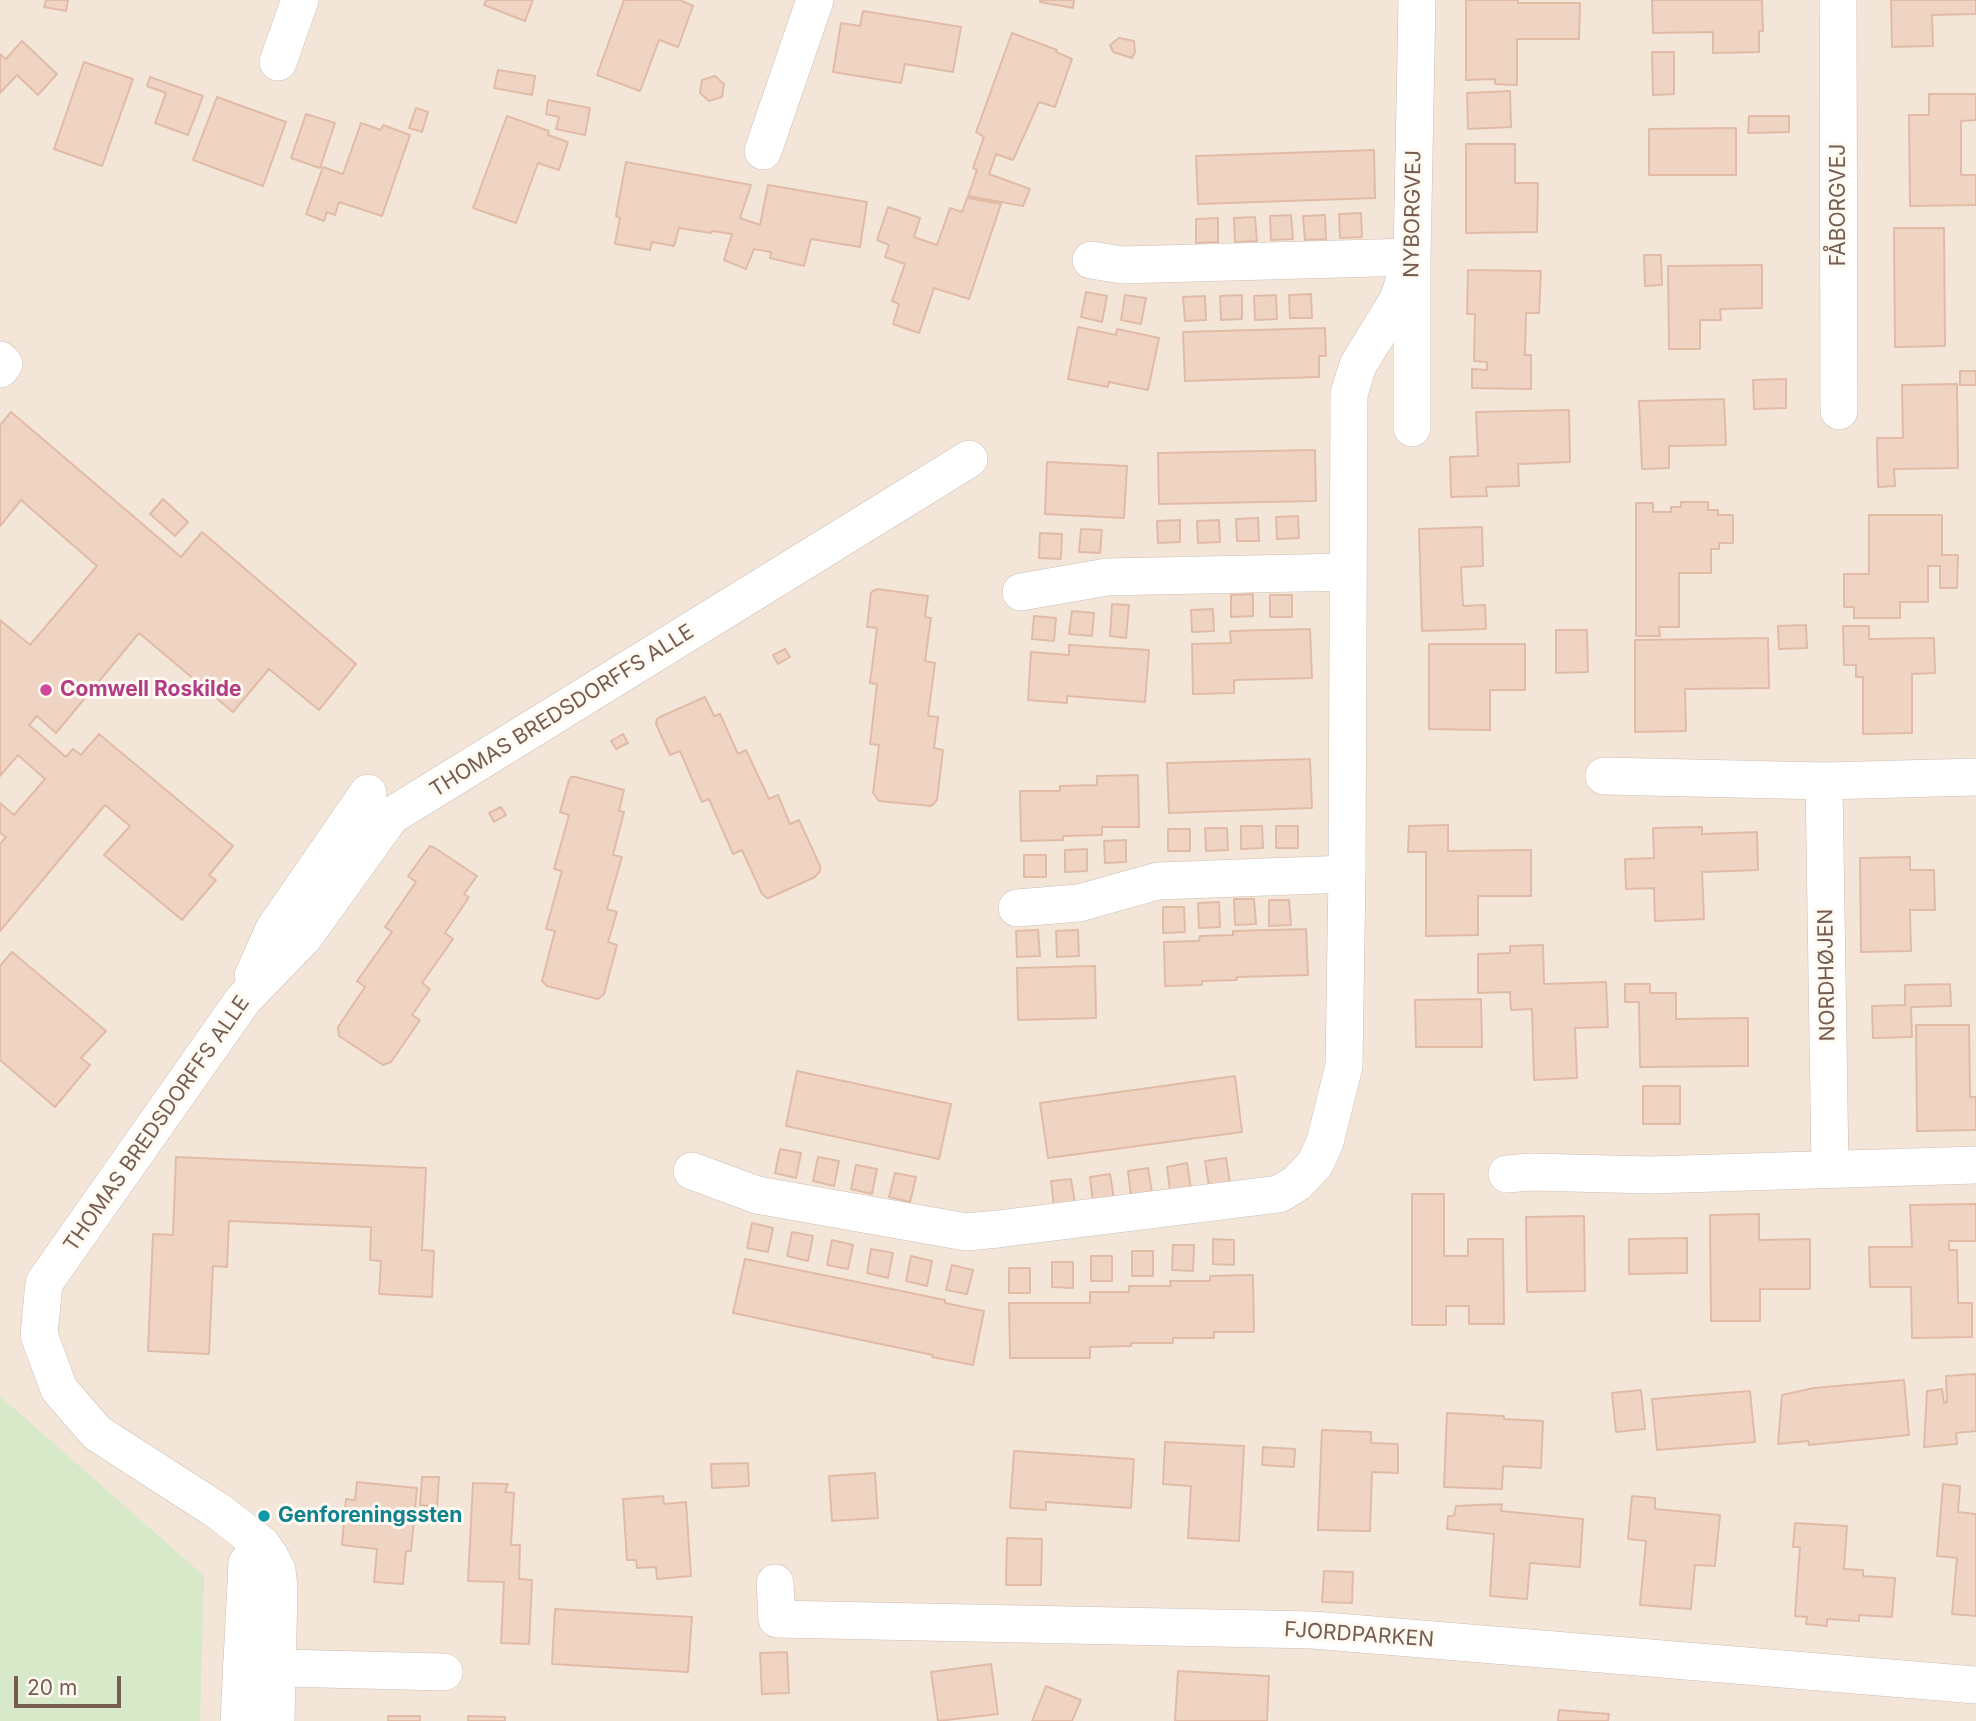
<!DOCTYPE html>
<html>
<head>
<meta charset="utf-8">
<style>
	body { margin:0 }
	#map { position:relative; width:1976px; height:1721px; overflow:hidden; background:#fbf4eb; font-family:Inter,sans-serif }
	canvas { display:block }
	.scale { position:absolute; left:14px; top:1676px; width:107px; height:32px; box-sizing:border-box; border:4px solid #755c4f; border-top:0; padding-left:9px; font-size:21px; line-height:24px; white-space:nowrap; color:#755c4f; -webkit-text-stroke:5px #fef9f1; paint-order:stroke }
</style>
</head>
<body>
<div id="map">
<canvas width="1976" height="1721"></canvas>
<div class="scale">20 m</div>
</div>
<script>
const ctx = document.querySelector('canvas').getContext('2d');
ctx.lineJoin = 'round';
function fill(path, color) { ctx.fillStyle = color; ctx.fill(path, 'evenodd'); }
const poly = rows => new Path2D(rows.map(r => 'M' + r).join(''));
function strokePath(path, color, width, dash) { ctx.strokeStyle = color; ctx.lineWidth = width; ctx.lineCap = dash ? 'butt' : 'round'; ctx.setLineDash(dash || []); ctx.stroke(path); }
function drawText(font, color, halo, rows, align = 'center') {
  ctx.font = font + ' Inter,sans-serif'; ctx.lineWidth = 6; ctx.setLineDash([]); ctx.textBaseline = 'middle'; ctx.strokeStyle = halo; ctx.fillStyle = color; for (const [text, x, y, turn = 0] of rows) {
    ctx.save(); ctx.translate(x, y); ctx.rotate((+turn || 0) * Math.PI / 180); ctx.textAlign = isNaN(turn) ? turn : align; if (halo) ctx.strokeText(text, 0, 0); ctx.fillText(text, 0, 0); ctx.restore();
  }
}
const residential = poly([
	[0,0,1976,0,1976,1721,0,1721]
]);
const green = poly([
	[0,1396,204,1576,200,1721,0,1721]
]);
const building = poly([
	[46,0,68,0,66,11,44,7,46,0],
	[486,0,533,0,525,21,484,5,486,0],
	[624,0,680,0,693,6,678,47,659,40,640,91,597,75,624,0],
	[1040,0,1074,0,1073,8,1040,2,1040,0],
	[1466,0,1518,0,1518,3,1580,3,1579,39,1517,39,1517,85,1495,84,1495,79,1466,80,1466,0],
	[1652,0,1762,0,1763,31,1759,31,1759,52,1713,53,1713,32,1653,33,1652,0],
	[1891,0,1976,0,1976,14,1932,15,1933,46,1892,47,1891,0],
	[863,11,961,27,953,72,905,64,901,83,833,72,841,23,860,26,863,11],
	[1012,33,1057,50,1056,52,1072,59,1055,107,1039,102,1013,160,996,154,989,174,1030,189,1023,206,968,196,977,170,973,168,984,137,976,132,1012,33],
	[1119,38,1134,41,1135,52,1132,58,1113,52,1110,45,1119,38],
	[22,41,57,74,38,95,17,75,0,93,0,54,6,59,22,41],
	[1652,52,1674,52,1674,94,1653,95,1652,52],
	[84,62,133,79,102,166,54,149,84,62],
	[498,70,535,76,532,95,494,88,498,70],
	[715,76,724,84,722,97,709,101,700,93,702,80,715,76],
	[150,77,203,96,188,135,155,123,166,93,147,86,150,77],
	[1510,91,1511,127,1468,129,1467,93,1510,91],
	[1929,94,1976,94,1976,120,1961,121,1961,175,1976,175,1976,205,1910,206,1909,115,1929,115,1929,94],
	[217,97,286,122,263,186,193,160,217,97],
	[548,100,590,108,585,135,556,129,559,117,546,114,548,100],
	[416,108,428,112,422,132,409,128,416,108],
	[306,114,335,123,320,168,291,158,306,114],
	[507,116,549,131,548,135,568,142,559,170,538,163,516,223,473,208,507,116],
	[1749,116,1789,116,1789,132,1748,133,1749,116],
	[361,123,381,130,383,125,410,135,382,216,339,202,335,215,327,212,324,221,306,214,323,167,343,174,361,123],
	[1736,128,1736,175,1649,175,1649,129,1736,128],
	[1466,144,1515,144,1515,183,1538,183,1537,232,1466,233,1466,144],
	[1374,150,1375,198,1198,204,1196,156,1374,150],
	[626,162,751,185,740,218,760,225,768,185,867,202,860,247,811,239,804,266,770,258,771,252,754,249,746,269,724,260,732,234,712,231,711,233,679,228,674,246,652,242,650,250,616,244,615,243,620,218,616,216,626,162],
	[967,198,1001,204,969,299,934,288,919,333,893,324,899,304,892,301,905,264,885,257,889,245,877,240,888,207,920,218,914,237,937,245,950,208,962,212,967,198],
	[1361,213,1362,237,1340,238,1339,214,1361,213],
	[1291,215,1293,239,1271,240,1270,216,1291,215],
	[1325,215,1326,239,1305,240,1303,216,1325,215],
	[1255,217,1257,241,1235,242,1234,218,1255,217],
	[1218,218,1218,242,1196,243,1196,219,1218,218],
	[1894,228,1944,228,1945,346,1895,347,1894,228],
	[1644,255,1661,255,1662,285,1645,286,1644,255],
	[1762,265,1762,308,1720,309,1721,320,1700,320,1700,349,1669,349,1668,266,1762,265],
	[1468,270,1541,271,1539,313,1526,313,1525,355,1531,355,1531,389,1472,388,1472,369,1487,370,1487,362,1474,361,1475,314,1467,314,1468,270],
	[1086,292,1107,296,1102,322,1081,317,1086,292],
	[1311,294,1312,318,1290,318,1289,295,1311,294],
	[1125,295,1146,298,1141,324,1121,320,1125,295],
	[1242,295,1242,319,1221,320,1220,296,1242,295],
	[1276,295,1277,319,1255,320,1254,296,1276,295],
	[1205,296,1206,320,1185,321,1183,297,1205,296],
	[1078,327,1116,335,1117,329,1159,338,1148,390,1109,382,1108,387,1068,379,1078,327],
	[1325,328,1326,356,1319,356,1319,377,1185,381,1183,332,1325,328],
	[1960,371,1976,371,1976,385,1960,385,1960,371],
	[1786,379,1786,408,1754,409,1753,380,1786,379],
	[1957,384,1958,468,1894,469,1895,486,1878,487,1877,438,1903,438,1902,385,1957,384],
	[1724,399,1726,445,1669,446,1669,468,1642,469,1639,401,1724,399],
	[1569,410,1570,462,1518,464,1519,486,1486,487,1487,496,1451,497,1450,457,1478,456,1476,412,1569,410],
	[11,412,181,557,202,532,356,664,319,710,269,669,233,712,139,633,56,733,37,716,29,725,66,757,73,749,81,755,99,734,233,846,209,875,216,880,182,920,104,855,130,826,105,805,0,931,0,844,6,837,0,833,0,803,14,815,45,779,18,755,0,776,0,620,30,645,97,566,21,500,0,526,0,425,11,412],
	[1315,450,1316,501,1159,504,1158,453,1315,450],
	[1047,462,1127,466,1124,518,1045,514,1047,462],
	[163,499,188,522,175,536,150,514,163,499],
	[1681,502,1708,502,1708,510,1718,510,1718,515,1733,515,1733,543,1719,543,1719,549,1711,549,1711,573,1679,573,1679,627,1659,627,1660,636,1636,636,1636,503,1653,503,1653,512,1671,512,1671,507,1681,507,1681,502],
	[1869,515,1942,515,1942,555,1958,555,1957,588,1940,588,1940,566,1928,566,1928,602,1900,602,1900,618,1854,618,1854,607,1844,607,1844,574,1869,574,1869,515],
	[1298,516,1299,538,1277,539,1276,517,1298,516],
	[1258,518,1259,541,1237,541,1236,519,1258,518],
	[1180,520,1180,542,1158,543,1157,521,1180,520],
	[1219,520,1220,542,1198,543,1197,521,1219,520],
	[1482,527,1483,566,1461,567,1463,606,1485,605,1486,629,1422,631,1419,529,1482,527],
	[1081,529,1102,530,1100,553,1079,552,1081,529],
	[1040,533,1062,534,1061,559,1039,558,1040,533],
	[878,589,928,596,925,617,931,618,925,661,935,663,928,716,938,717,934,748,943,750,937,800,931,806,879,801,873,793,879,745,870,744,877,684,870,683,877,628,867,627,871,593,873,591,878,589],
	[1253,594,1253,616,1231,617,1231,595,1253,594],
	[1270,595,1292,595,1292,617,1270,617,1270,595],
	[1112,604,1129,605,1126,638,1110,636,1112,604],
	[1213,609,1214,631,1192,632,1191,610,1213,609],
	[1072,611,1094,613,1092,636,1069,634,1072,611],
	[1034,616,1056,618,1054,641,1032,639,1034,616],
	[1806,625,1807,648,1779,649,1778,626,1806,625],
	[1843,626,1869,626,1869,639,1934,638,1935,673,1912,674,1912,733,1863,734,1863,677,1856,677,1856,665,1844,665,1843,626],
	[1310,629,1312,678,1234,680,1234,693,1193,694,1192,644,1231,643,1230,631,1310,629],
	[1556,630,1587,630,1588,672,1556,673,1556,630],
	[1768,638,1769,688,1685,689,1686,731,1635,732,1635,640,1768,638],
	[1429,644,1525,644,1525,690,1490,690,1490,730,1429,729,1429,644],
	[1069,645,1149,650,1145,702,1067,696,1067,703,1028,700,1031,652,1069,655,1069,645],
	[785,649,790,657,778,664,773,655,785,649],
	[705,697,714,716,720,714,738,754,746,750,769,799,778,795,790,824,799,820,820,866,820,871,815,877,771,897,767,898,762,894,742,850,733,854,709,799,702,802,680,751,670,755,656,724,657,719,660,717,705,697],
	[623,734,628,743,616,749,611,741,623,734],
	[1310,759,1312,808,1169,813,1167,763,1310,759],
	[1138,775,1139,827,1102,827,1102,835,1063,836,1063,840,1021,841,1020,791,1060,791,1060,786,1097,785,1097,776,1138,775],
	[571,777,576,777,624,790,619,811,624,812,613,855,622,857,607,909,617,912,608,942,617,945,604,994,598,999,547,986,542,981,555,931,546,929,562,871,554,869,569,815,560,812,569,780,571,777],
	[501,807,506,815,494,822,489,813,501,807],
	[1448,825,1448,851,1531,850,1531,896,1478,896,1478,935,1426,936,1426,852,1408,852,1409,826,1448,825],
	[1241,826,1262,826,1263,848,1241,849,1241,826],
	[1276,826,1298,826,1298,848,1276,848,1276,826],
	[1702,827,1702,834,1757,832,1758,870,1702,872,1704,919,1655,921,1654,888,1626,889,1625,859,1654,858,1653,828,1702,827],
	[1205,828,1227,828,1228,850,1206,851,1205,828],
	[1168,829,1190,829,1190,851,1168,851,1168,829],
	[1126,840,1126,862,1105,863,1104,841,1126,840],
	[430,846,435,848,477,876,464,894,469,897,445,933,453,939,422,983,430,989,412,1015,420,1020,391,1062,383,1065,339,1036,338,1027,365,987,357,981,392,932,385,927,416,882,408,876,430,846],
	[1087,849,1087,871,1065,872,1065,850,1087,849],
	[1024,855,1046,855,1046,877,1024,877,1024,855],
	[1910,857,1910,870,1934,870,1935,910,1910,910,1911,951,1861,952,1860,858,1910,857],
	[1234,899,1254,899,1256,924,1235,925,1234,899],
	[1269,900,1289,900,1291,925,1269,926,1269,900],
	[1219,902,1220,927,1199,928,1198,903,1219,902],
	[1163,907,1184,907,1185,932,1163,933,1163,907],
	[1306,929,1308,975,1237,977,1237,980,1202,981,1202,985,1165,986,1164,942,1199,941,1200,936,1233,935,1233,931,1306,929],
	[1038,930,1040,956,1017,957,1016,931,1038,930],
	[1078,930,1079,956,1057,957,1056,931,1078,930],
	[1543,945,1544,984,1606,982,1608,1027,1575,1028,1577,1078,1534,1080,1532,1009,1511,1010,1510,992,1478,993,1478,954,1510,953,1510,946,1543,945],
	[12,952,106,1031,81,1058,90,1065,55,1107,0,1060,0,966,12,952],
	[1095,966,1096,1018,1018,1020,1017,968,1095,966],
	[1625,984,1650,984,1650,993,1676,993,1676,1019,1748,1018,1748,1066,1640,1067,1639,1002,1625,1002,1625,984],
	[1950,984,1951,1006,1911,1007,1912,1037,1873,1038,1872,1006,1905,1005,1905,985,1950,984],
	[1481,999,1482,1047,1416,1047,1415,1000,1481,999],
	[1916,1025,1969,1025,1970,1097,1976,1097,1976,1130,1917,1131,1916,1025],
	[797,1071,951,1104,939,1159,786,1126,797,1071],
	[1235,1076,1242,1132,1048,1158,1040,1103,1235,1076],
	[1643,1086,1680,1086,1680,1124,1643,1124,1643,1086],
	[780,1149,801,1153,796,1178,775,1173,780,1149],
	[176,1157,426,1168,422,1250,434,1251,432,1297,379,1294,381,1261,370,1260,371,1227,229,1221,227,1267,213,1266,209,1354,148,1351,153,1234,173,1235,176,1157],
	[818,1157,839,1161,834,1186,813,1181,818,1157],
	[1226,1158,1230,1183,1209,1186,1205,1161,1226,1158],
	[1187,1163,1191,1189,1170,1191,1167,1167,1187,1163],
	[856,1165,877,1169,872,1194,851,1189,856,1165],
	[1148,1168,1152,1193,1131,1196,1128,1171,1148,1168],
	[895,1173,916,1177,910,1202,889,1197,895,1173],
	[1110,1174,1114,1199,1093,1202,1090,1177,1110,1174],
	[1071,1179,1075,1203,1054,1207,1051,1181,1071,1179],
	[1412,1194,1444,1194,1444,1256,1468,1256,1468,1239,1503,1239,1504,1324,1469,1324,1469,1306,1446,1306,1446,1325,1412,1325,1412,1194],
	[1976,1204,1976,1241,1949,1241,1949,1250,1957,1250,1958,1303,1972,1303,1972,1337,1912,1338,1911,1287,1870,1287,1869,1247,1912,1247,1910,1205,1976,1204],
	[1759,1214,1759,1240,1810,1239,1810,1289,1760,1289,1760,1321,1711,1321,1710,1215,1759,1214],
	[1584,1216,1585,1291,1527,1292,1526,1217,1584,1216],
	[752,1223,773,1228,768,1252,747,1248,752,1223],
	[792,1232,813,1236,808,1261,787,1256,792,1232],
	[1687,1238,1687,1273,1629,1274,1629,1239,1687,1238],
	[1213,1239,1234,1240,1234,1265,1213,1264,1213,1239],
	[832,1240,853,1245,848,1269,827,1265,832,1240],
	[1173,1245,1194,1245,1193,1271,1172,1270,1173,1245],
	[871,1249,893,1253,888,1278,867,1273,871,1249],
	[1132,1251,1153,1251,1153,1276,1132,1276,1132,1251],
	[911,1256,932,1261,927,1286,906,1281,911,1256],
	[1091,1256,1112,1256,1112,1281,1091,1281,1091,1256],
	[745,1259,945,1300,945,1303,984,1311,973,1365,932,1357,933,1355,733,1313,745,1259],
	[1052,1262,1073,1262,1073,1288,1052,1287,1052,1262],
	[952,1265,973,1270,967,1294,946,1290,952,1265],
	[1009,1268,1030,1268,1030,1293,1009,1293,1009,1268],
	[1253,1275,1254,1332,1214,1332,1214,1338,1173,1338,1173,1343,1131,1343,1131,1346,1090,1347,1090,1358,1010,1358,1009,1303,1090,1303,1090,1292,1129,1292,1129,1286,1171,1286,1170,1281,1210,1281,1210,1276,1253,1275],
	[1976,1374,1976,1431,1956,1433,1957,1444,1924,1447,1927,1391,1942,1389,1944,1403,1947,1402,1946,1376,1976,1374],
	[1904,1380,1909,1435,1809,1445,1808,1441,1778,1444,1782,1395,1814,1388,1904,1380],
	[1641,1390,1645,1429,1616,1432,1612,1393,1641,1390],
	[1750,1391,1755,1442,1657,1450,1652,1399,1750,1391],
	[1447,1413,1504,1416,1504,1419,1543,1421,1541,1468,1503,1466,1502,1489,1444,1487,1447,1413],
	[1322,1430,1371,1432,1371,1443,1398,1444,1398,1473,1372,1472,1370,1531,1318,1530,1322,1430],
	[1165,1442,1244,1446,1239,1541,1188,1538,1191,1486,1163,1484,1165,1442],
	[1263,1447,1295,1449,1294,1467,1262,1465,1263,1447],
	[1014,1451,1134,1459,1131,1508,1046,1502,1046,1510,1010,1508,1014,1451],
	[748,1463,749,1486,712,1488,711,1464,748,1463],
	[875,1473,878,1518,832,1521,829,1476,875,1473],
	[422,1477,439,1477,437,1507,420,1505,422,1477],
	[357,1482,417,1488,411,1551,406,1551,403,1584,374,1582,377,1549,342,1545,346,1499,355,1500,357,1482],
	[473,1483,508,1484,505,1492,514,1493,511,1545,520,1545,519,1579,532,1580,529,1644,501,1643,504,1582,468,1581,473,1483],
	[1943,1484,1960,1486,1958,1512,1976,1514,1976,1616,1952,1614,1957,1558,1937,1556,1943,1484],
	[663,1496,664,1504,686,1502,691,1576,657,1579,656,1567,637,1568,636,1560,627,1560,623,1499,663,1496],
	[1632,1496,1655,1498,1655,1509,1720,1515,1715,1566,1695,1565,1691,1609,1640,1605,1646,1541,1628,1539,1632,1496],
	[1502,1504,1501,1511,1583,1519,1580,1567,1530,1563,1527,1599,1490,1596,1494,1534,1447,1529,1448,1516,1454,1516,1456,1506,1502,1504],
	[1795,1523,1847,1526,1844,1569,1863,1570,1863,1576,1895,1578,1892,1617,1859,1615,1859,1621,1827,1619,1827,1626,1806,1624,1807,1617,1795,1616,1800,1547,1793,1547,1795,1523],
	[1007,1538,1042,1539,1041,1585,1006,1585,1007,1538],
	[1324,1571,1353,1572,1352,1603,1322,1602,1324,1571],
	[555,1609,692,1617,688,1672,552,1664,555,1609],
	[787,1652,789,1693,762,1694,760,1653,787,1652],
	[991,1664,998,1714,938,1721,931,1672,991,1664],
	[1178,1671,1269,1676,1267,1721,1175,1721,1178,1671],
	[1046,1686,1081,1700,1072,1721,1032,1721,1046,1686],
	[1559,1710,1609,1714,1608,1721,1558,1721,1559,1710],
	[388,1716,420,1716,420,1721,388,1721,388,1716],
	[468,1716,505,1717,505,1721,468,1721,468,1716]
]);
const minor = poly([
	[1838,0,1839,411],
	[278,62,300,0],
	[763,151,815,0],
	[0,360,4,364,0,369],
	[1412,428,1412,257,1417,0],
	[1021,592,1107,577,1347,572],
	[1604,776,1824,781,1976,777],
	[1824,781,1830,1168],
	[1017,908,1079,903,1158,881,1347,874],
	[253,976,274,929,368,793],
	[692,1171,757,1195,966,1232,998,1229,1279,1194,1297,1183,1315,1164,1325,1142,1344,1066,1347,874,1349,394,1358,365,1398,300,1412,257,1122,265,1091,260],
	[1507,1174,1530,1172,1651,1175,1976,1165],
	[775,1583,777,1619,1313,1630,1976,1685],
	[241,1667,444,1672],
	[239,1721,247,1563,262,1545],
	[276,1721,279,1588,277,1570,269,1555,262,1545,218,1511,97,1433,59,1389,39,1335,44,1283,243,1000,304,937,391,816,969,459]
]);
const markers = [
	[46,690,7,"#d1479c"],
	[264,1516,7,"#0f9aa8"]
];
const streetNames = [
	["FÅBORGVEJ",1839,205,-90],
	["NYBORGVEJ",1413,214,-89],
	["THOMAS BREDSDORFFS ALLE",562,711,-32],
	["NORDHØJEN",1827,975,-91],
	["THOMAS BREDSDORFFS ALLE",157,1124,-55],
	["FJORDPARKEN",1359,1635,4]
];
const hotelNames = [
	["Comwell Roskilde",60,690]
];
const cultureNames = [
	["Genforeningssten",278,1516]
];
fill(residential, '#f3e6d9');
fill(green, '#d7e9c9');
fill(building, '#efd4c4');
strokePath(building, '#e1bba6', 2);
strokePath(minor, '#cdbdb1', 38);
strokePath(minor, '#fff', 37);
for (const [x, y, r, color] of markers) { const dot = new Path2D(); dot.arc(x, y, r, 0, 2 * Math.PI); ctx.fillStyle = color; ctx.fill(dot); strokePath(dot, '#fef9f1', 2.5); }
drawText('21px', '#755c4f', '#fef9f1', streetNames);
drawText('bold 21px', '#b23c85', '#fef9f1', hotelNames, 'left');
drawText('bold 21px', '#0d838f', '#fef9f1', cultureNames, 'left');
</script>
</body>
</html>
